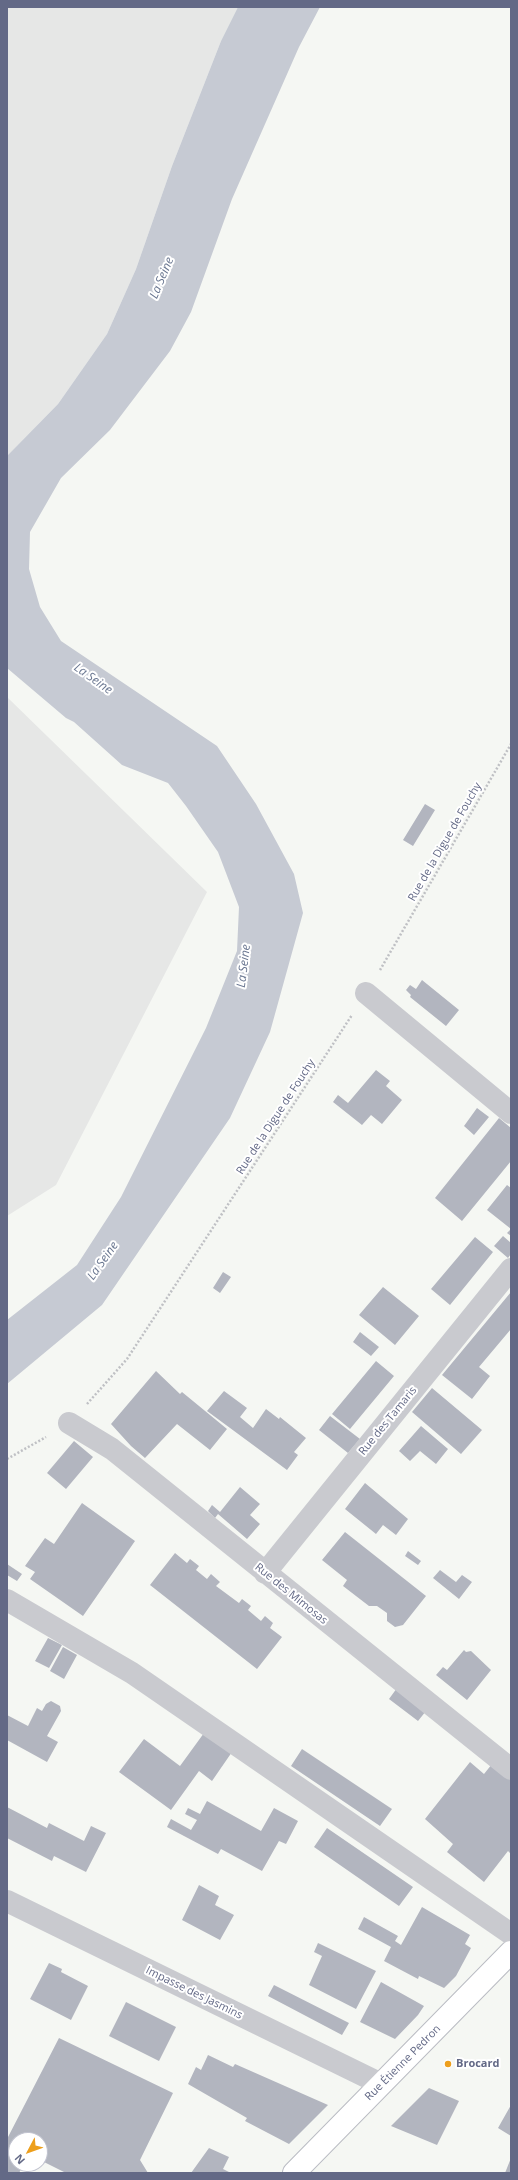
<!DOCTYPE html>
<html>
<head>
<meta charset="utf-8">
<style>
	body { margin:0 }
	#map { position:relative; width:518px; height:2180px; overflow:hidden; background:#f5f7f3; font-family:"Open Sans",sans-serif }
	canvas { display:block }
	.frame { position:absolute; inset:0; border:8px solid #636986; pointer-events:none }
	.north { position:absolute; left:8px; top:2132px; width:40px; height:40px; box-sizing:border-box; background:#fff; border:1px solid #c1c3cf; border-radius:50%; rotate:229deg; font-size:11px; font-weight:700; line-height:16px; text-align:center; color:#636986 }
	.north::after { content:''; display:block; margin:auto; width:14px; height:18px; background:#ed9f1c; clip-path:polygon(50% 0,100% 100%,50% 72%,0 100%) }
</style>
</head>
<body>
<div id="map">
<canvas width="518" height="2180"></canvas>
<div class="frame"></div>
<div class="north">N</div>
</div>
<script>
const ctx = document.querySelector('canvas').getContext('2d');
ctx.lineJoin = 'round';
function fill(path, color) { ctx.fillStyle = color; ctx.fill(path, 'evenodd'); }
const poly = rows => new Path2D(rows.map(r => 'M' + r).join(''));
function strokePath(path, color, width, dash) { ctx.strokeStyle = color; ctx.lineWidth = width; ctx.lineCap = dash ? 'butt' : 'round'; ctx.setLineDash(dash || []); ctx.stroke(path); }
function drawText(font, color, halo, rows, align = 'center') {
  ctx.font = font + ' "Open Sans",sans-serif'; ctx.lineWidth = 4; ctx.setLineDash([]); ctx.textBaseline = 'middle'; ctx.strokeStyle = halo; ctx.fillStyle = color; for (const [text, x, y, turn = 0] of rows) {
    ctx.save(); ctx.translate(x, y); ctx.rotate((+turn || 0) * Math.PI / 180); ctx.textAlign = isNaN(turn) ? turn : align; if (halo) ctx.strokeText(text, 0, 0); ctx.fillText(text, 0, 0); ctx.restore();
  }
}
const built = poly([
	[7,7,238,7,221,41,172,166,136,269,107,334,58,404,7,456],
	[7,697,207,892,56,1185,7,1216]
]);
const water = poly([
	[238,7,320,7,299,47,232,199,191,312,170,351,110,430,61,478,30,532,29,569,40,607,61,641,217,746,256,804,294,874,303,913,270,1032,230,1118,102,1305,7,1384,7,1320,77,1265,121,1197,206,1028,237,951,239,907,218,852,186,806,168,783,122,765,74,722,66,718,7,668,7,456,58,404,107,334,136,269,172,166,221,41]
]);
const building = poly([
	[425,804,435,810,413,846,403,840],
	[422,980,459,1010,446,1026,410,997,411,995,406,990,410,985,416,989],
	[376,1070,390,1081,386,1086,402,1100,382,1124,371,1115,362,1125,333,1102,338,1095,348,1103],
	[477,1108,489,1117,474,1135,464,1126],
	[499,1118,511,1128,511,1161,462,1221,435,1198],
	[507,1185,511,1188,511,1236,507,1233,511,1229,487,1210],
	[503,1236,511,1243,511,1254,508,1258,494,1246],
	[475,1237,493,1252,450,1305,431,1289],
	[223,1272,231,1277,220,1293,213,1288],
	[383,1287,419,1316,395,1345,359,1315],
	[511,1292,511,1329,479,1367,490,1376,472,1399,442,1375],
	[360,1332,379,1347,371,1356,353,1342],
	[376,1361,394,1376,350,1429,332,1414],
	[156,1371,180,1394,182,1392,227,1429,210,1450,177,1424,145,1458,131,1446,111,1424],
	[432,1388,482,1430,461,1454,412,1412],
	[224,1391,247,1408,240,1417,253,1428,266,1409,279,1419,280,1417,306,1438,294,1452,298,1455,287,1470,207,1411],
	[330,1416,360,1439,348,1453,319,1430],
	[421,1426,448,1449,436,1464,420,1451,410,1461,399,1451],
	[74,1441,93,1457,66,1489,47,1473],
	[365,1483,408,1519,396,1535,383,1525,376,1534,345,1509],
	[240,1487,260,1504,250,1515,260,1524,247,1539,218,1514,215,1518,208,1511,212,1505,220,1512],
	[82,1503,135,1541,83,1616,30,1579,35,1572,25,1566,45,1538,54,1544],
	[345,1532,426,1596,403,1625,395,1627,387,1621,387,1613,377,1606,369,1606,343,1586,347,1580,322,1560],
	[408,1551,421,1561,418,1565,405,1556],
	[175,1553,187,1563,190,1559,199,1566,196,1570,207,1579,211,1574,220,1582,216,1586,239,1603,242,1599,251,1606,248,1610,261,1621,265,1616,273,1623,270,1628,282,1637,257,1669,150,1585],
	[7,1564,22,1574,17,1581,7,1575],
	[440,1570,456,1582,462,1575,472,1582,459,1599,433,1578],
	[48,1638,62,1645,49,1668,35,1661],
	[63,1647,77,1655,64,1679,50,1671],
	[464,1650,466,1652,471,1651,491,1670,467,1700,436,1675,443,1667,447,1670],
	[397,1688,426,1711,418,1721,389,1699],
	[51,1701,60,1706,61,1711,47,1736,58,1742,47,1762,7,1740,7,1715,28,1726,37,1708,42,1711,46,1704],
	[204,1733,232,1752,212,1781,199,1771,171,1810,119,1772,144,1739,180,1766],
	[302,1749,392,1809,380,1826,291,1766],
	[470,1762,484,1774,492,1764,511,1780,511,1854,508,1851,484,1882,447,1852,453,1844,425,1819],
	[207,1801,261,1831,274,1808,298,1821,286,1844,279,1841,262,1871,221,1849,218,1854,167,1827,171,1819,191,1830,197,1820,185,1814,188,1808,200,1814],
	[7,1807,47,1828,49,1823,84,1841,91,1826,106,1833,86,1872,54,1856,52,1861,7,1838],
	[327,1828,413,1887,399,1906,314,1847],
	[199,1885,219,1896,215,1905,234,1915,220,1940,182,1920],
	[422,1907,470,1935,465,1944,471,1948,456,1976,444,1988,419,1976,418,1979,384,1961,391,1947,358,1929,364,1917,398,1936,395,1941,401,1945],
	[318,1943,376,1971,356,2009,309,1985,322,1956,314,1952],
	[49,1963,62,1969,61,1972,88,1986,71,2020,30,1999],
	[381,1982,424,2006,418,2015,395,2039,360,2022],
	[274,1985,349,2023,342,2035,268,1996],
	[126,2002,176,2027,159,2061,109,2036],
	[59,2038,173,2093,140,2160,148,2173,66,2173,40,2160,40,2140,16,2140,16,2164,24,2164,19,2173,7,2173,7,2139],
	[208,2055,233,2067,235,2064,328,2105,289,2144,245,2121,247,2118,188,2084,196,2067,201,2070],
	[429,2088,459,2101,437,2145,391,2126],
	[511,2105,511,2136,498,2128],
	[209,2148,229,2157,223,2169,231,2173,191,2173],
	[511,2158,511,2173,505,2173]
]);
const path = poly([
	[380,970,511,744],
	[87,1404,127,1359,352,1015],
	[7,1459,46,1437]
]);
const street = poly([
	[366,993,511,1113],
	[69,1423,112,1449,511,1769],
	[265,1573,511,1269],
	[7,1600,132,1673,511,1934],
	[7,1901,381,2084]
]);
const secondary = poly([
	[294,2173,511,1952]
]);
const markers = [
	[448,2064,4,"#ed9f1c"]
];
const streetNames = [
	["Rue de la Digue de Fouchy",445,842,-60],
	["Rue de la Digue de Fouchy",276,1117,-57],
	["Rue des Tamaris",388,1421,-51],
	["Rue des Mimosas",291,1594,39],
	["Impasse des Jasmins",194,1993,26],
	["Rue Étienne Pedron",403,2063,-45]
];
const poiNames = [
	["Brocard",456,2064]
];
const waterNames = [
	["La Seine",162,278,-67],
	["La Seine",93,679,35],
	["La Seine",244,966,-83],
	["La Seine",103,1261,-55]
];
fill(built, '#e6e7e6');
fill(water, '#c6cad3');
fill(building, '#b2b5bf');
strokePath(secondary, '#babcc3', 24);
strokePath(path, '#bfc0c4', 2.5, [2, 2]);
strokePath(street, '#c9cacf', 22);
strokePath(secondary, '#fff', 22);
for (const [x, y, r, color] of markers) { const dot = new Path2D(); dot.arc(x, y, r, 0, 2 * Math.PI); ctx.fillStyle = color; ctx.fill(dot); strokePath(dot, '#fff', 1.5); }
drawText('11px', '#636986', '#fff', streetNames);
drawText('bold 11px', '#636986', '#fff', poiNames, 'left');
drawText('italic 12px', '#697690', '#fff', waterNames);
</script>
</body>
</html>
